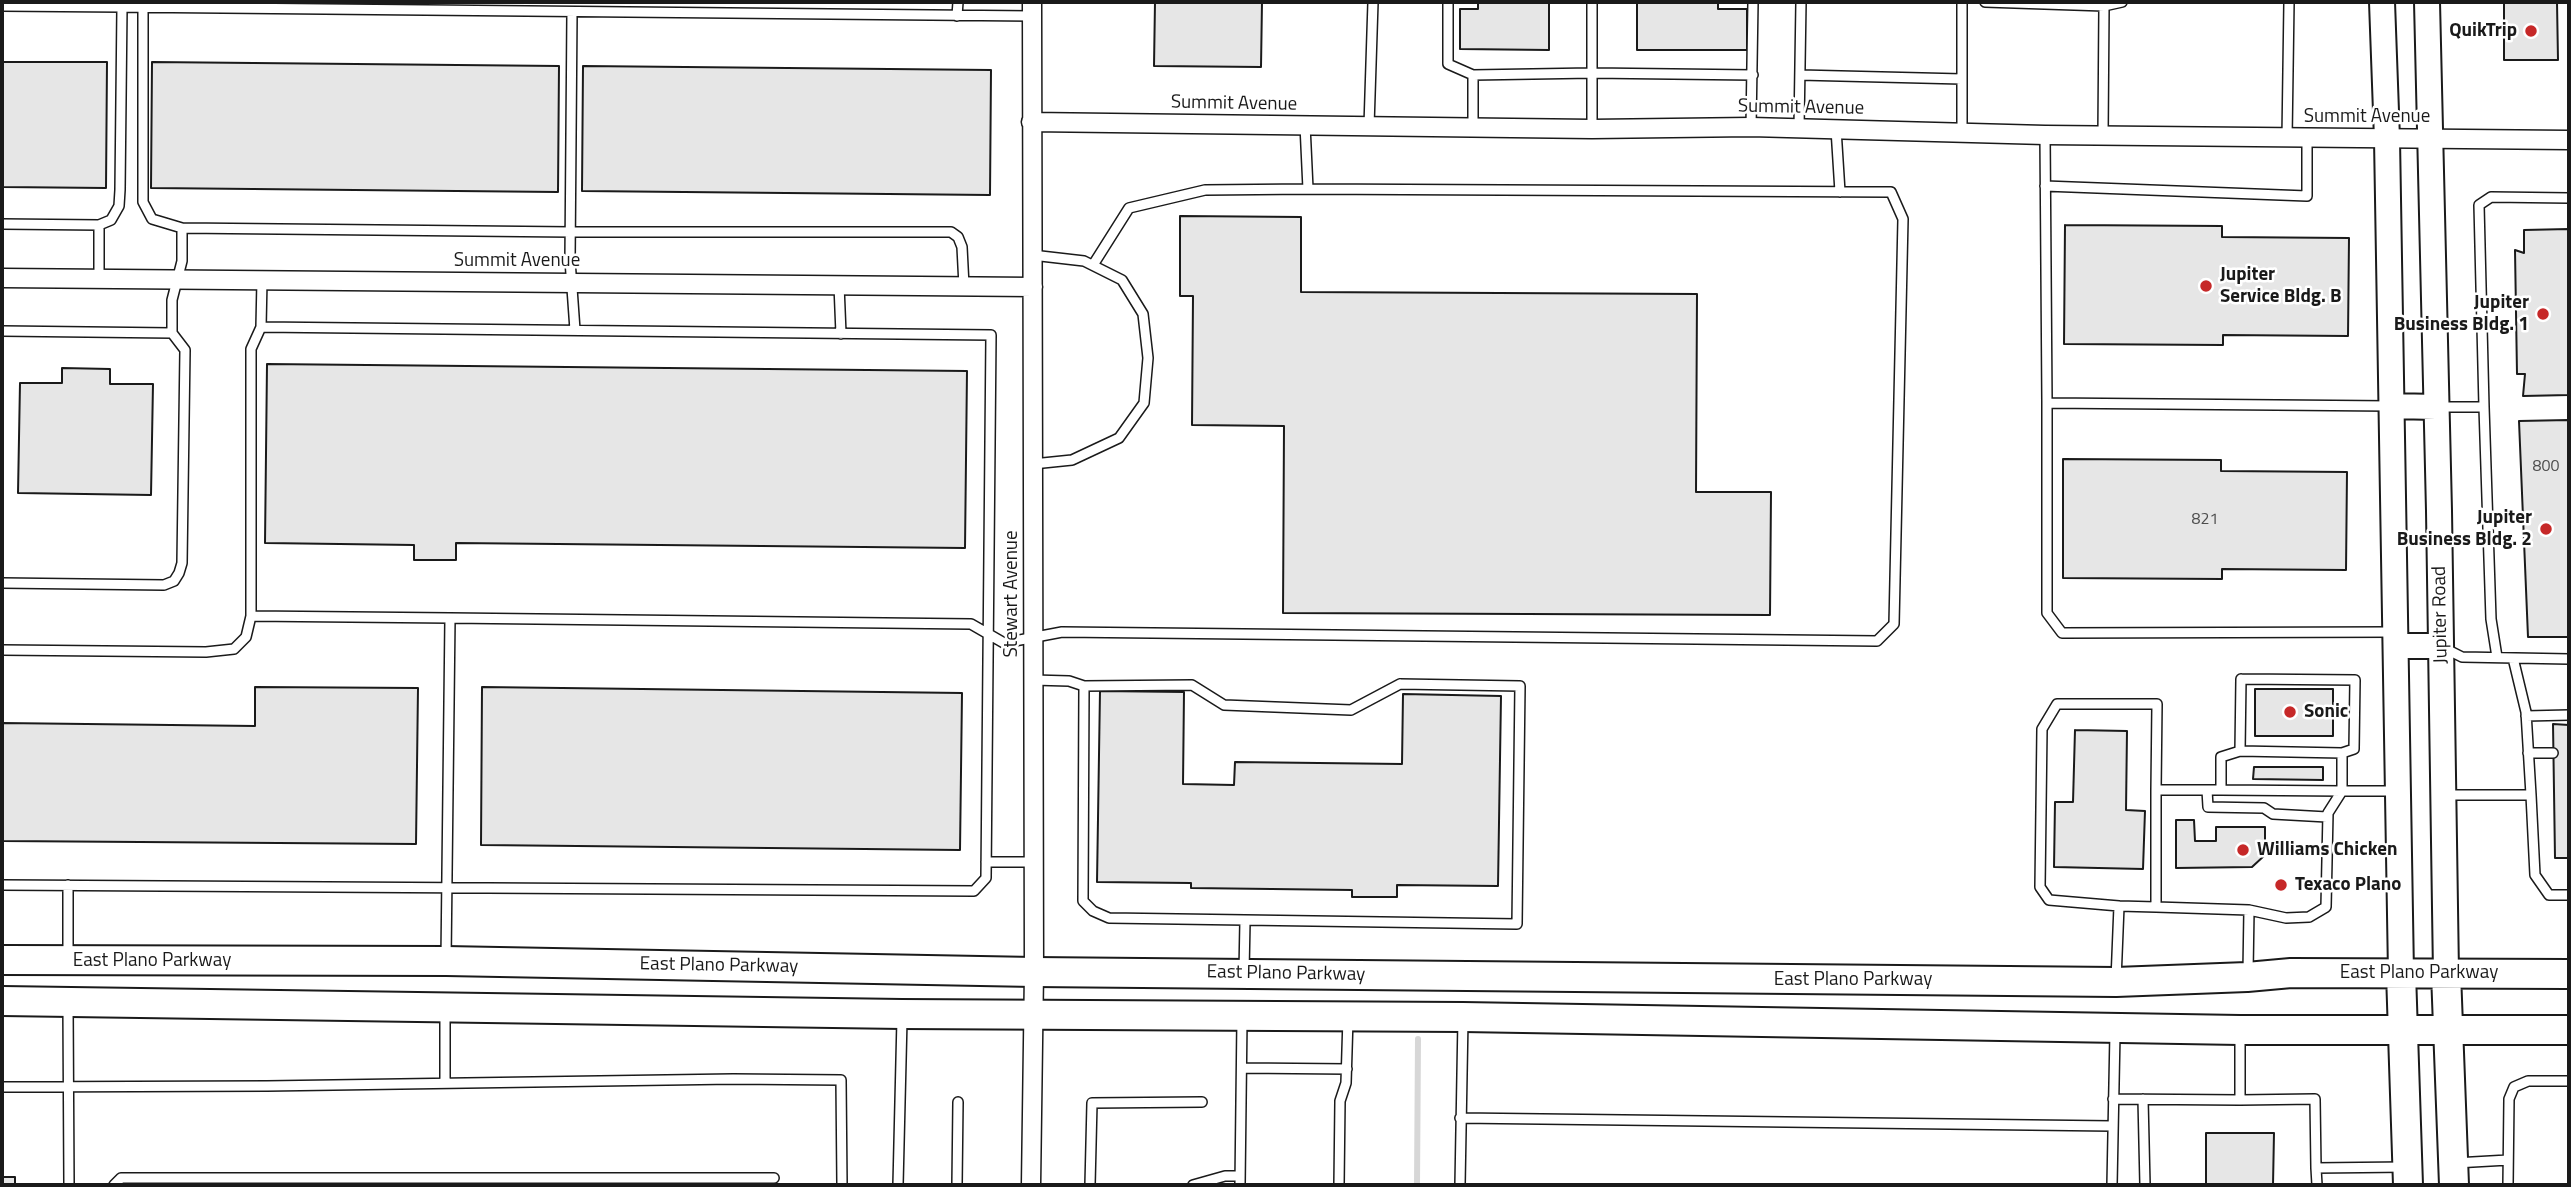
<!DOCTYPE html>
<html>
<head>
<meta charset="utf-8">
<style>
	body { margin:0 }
	#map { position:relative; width:2571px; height:1187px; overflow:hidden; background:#fff; font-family:"Titillium Web",sans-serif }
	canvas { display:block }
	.frame { position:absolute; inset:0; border:4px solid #1a1a1a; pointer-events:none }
</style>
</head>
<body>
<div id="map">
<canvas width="2571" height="1187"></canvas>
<div class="frame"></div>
</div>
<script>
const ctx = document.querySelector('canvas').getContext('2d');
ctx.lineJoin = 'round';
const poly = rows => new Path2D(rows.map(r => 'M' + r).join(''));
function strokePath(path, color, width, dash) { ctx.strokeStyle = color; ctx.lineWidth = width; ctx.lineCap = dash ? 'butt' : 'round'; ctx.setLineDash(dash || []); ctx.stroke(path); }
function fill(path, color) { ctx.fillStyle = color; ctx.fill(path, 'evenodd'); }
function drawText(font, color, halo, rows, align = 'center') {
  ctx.font = font + ' "Titillium Web",sans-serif'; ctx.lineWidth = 5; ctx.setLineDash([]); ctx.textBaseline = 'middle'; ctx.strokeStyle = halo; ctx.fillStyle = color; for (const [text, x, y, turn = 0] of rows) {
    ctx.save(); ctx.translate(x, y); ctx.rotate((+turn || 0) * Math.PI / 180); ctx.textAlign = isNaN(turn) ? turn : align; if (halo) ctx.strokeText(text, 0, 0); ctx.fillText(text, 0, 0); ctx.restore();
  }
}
const stream = poly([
	[1417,1185,1418,1039]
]);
const building = poly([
	[1155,2,1262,2,1261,67,1154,66,1155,2],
	[1478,2,1549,2,1549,50,1460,49,1460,9,1478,9,1478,2],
	[1637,2,1718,2,1718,9,1747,9,1747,50,1637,50,1637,2],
	[2504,2,2557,2,2558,60,2504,60,2504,2],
	[2,62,107,62,106,188,2,187,2,62],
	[152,62,559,66,558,192,151,188,152,62],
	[583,66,991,70,990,195,582,191,583,66],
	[1180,216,1301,217,1301,292,1697,294,1696,492,1771,492,1770,615,1283,613,1284,426,1192,425,1193,296,1180,296,1180,216],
	[2065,225,2222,226,2222,237,2349,238,2348,336,2223,335,2223,345,2064,344,2065,225],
	[2569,229,2569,395,2523,396,2525,374,2517,374,2515,250,2524,253,2524,230,2569,229],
	[267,364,967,371,965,548,456,543,456,560,414,560,414,545,265,543,267,364],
	[62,368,110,369,110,384,153,384,151,495,18,493,20,383,62,383,62,368],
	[2569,420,2569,637,2528,637,2519,421,2569,420],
	[2063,459,2221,460,2221,471,2347,472,2346,570,2222,569,2222,579,2063,578,2063,459],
	[255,687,418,688,416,844,2,841,2,723,255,726,255,687],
	[482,687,962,693,960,850,481,845,482,687],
	[2255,689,2333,689,2333,736,2255,736,2255,689],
	[1100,691,1184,692,1183,784,1234,785,1235,762,1402,764,1403,694,1501,696,1498,886,1397,885,1397,897,1352,897,1352,890,1191,888,1191,883,1097,882,1100,691],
	[2553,724,2569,725,2569,858,2555,858,2553,724],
	[2075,730,2127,731,2126,810,2145,811,2143,869,2054,867,2055,802,2073,802,2075,730],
	[2254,767,2323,767,2323,780,2253,779,2254,767],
	[2176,820,2194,820,2195,841,2216,841,2216,827,2265,827,2265,855,2252,867,2176,868,2176,820],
	[2206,1133,2274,1133,2273,1185,2206,1185,2206,1133],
	[2,1177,15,1177,15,1185,2,1185,2,1177]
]);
const service = poly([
	[1448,2,1448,64,1473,75,1473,128],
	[1962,2,1962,132],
	[1985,2,2104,6,2122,2],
	[2,6,122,7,120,190,119,206,111,220,99,225,2,224],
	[122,7,1032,16],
	[143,8,143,202,152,219,182,228],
	[572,12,570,260,575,330],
	[957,16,958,2],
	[1473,75,1592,73,1753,75],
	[1800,75,1962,79],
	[1369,126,1373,2],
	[1751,127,1753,2],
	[1799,128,1801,2],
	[1592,129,1592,2],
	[1836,129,1840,192],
	[2045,135,2047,403,2390,406],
	[2103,135,2104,6],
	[2287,138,2289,2],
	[2045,186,2307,196,2307,138],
	[1032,255,1084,261,1122,280,1143,314,1148,358,1144,403,1119,438,1072,460,1033,464],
	[1093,265,1129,208,1205,190,1308,189],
	[99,279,99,225],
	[839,285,841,334],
	[2,331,172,333],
	[2047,403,2047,613,2062,633,2394,632],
	[2439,407,2484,407,2491,619,2497,657],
	[2484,407,2479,205,2491,197,2569,198],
	[2,583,164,585,174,581,179,573,182,563,185,350,172,333,172,300,182,261,182,228,571,232,951,232,958,237,962,247,964,286],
	[251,616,450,618],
	[2444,648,2462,657,2569,659],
	[2,650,206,652,234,649,246,637,251,616,251,349,261,327,262,280],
	[2241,679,2355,680,2354,749,2342,753,2240,751,2241,679],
	[1033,680,1069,681,1084,686],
	[1400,684,1520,686,1517,924,1109,918,1093,911,1083,901,1084,686,1192,685,1224,705,1351,710,1400,684],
	[2526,716,2569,715],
	[2240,751,2221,757,2221,790,2156,790,2156,907,2249,910,2248,972],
	[2342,753,2342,791,2396,791],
	[2528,753,2553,753],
	[2207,790,2208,807,2264,808,2273,814,2327,817],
	[2221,790,2342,791],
	[2444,795,2531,795,2526,712,2513,658],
	[2531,795,2535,875,2549,895,2569,895],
	[986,862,1034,862],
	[2,885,974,891,986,878,991,335,261,327],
	[68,885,68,957],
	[2119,906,2049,900,2040,887,2042,729,2057,704,2157,704,2156,790],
	[2249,910,2286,918,2309,917,2326,907,2328,813,2342,791],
	[446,959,450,618,971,624,1004,643,1062,632,1877,641,1894,624,1903,219,1891,192,1308,189,1305,125],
	[1244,972,1245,921],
	[2116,980,2119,906,2156,907],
	[68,1006,69,1185],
	[445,1010,445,1082],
	[1242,1068,1347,1069],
	[2,1087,267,1086,733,1079,841,1080,842,1185],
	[2113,1099,2240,1100,2240,1033],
	[2143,1099,2145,1185],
	[2240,1100,2315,1099,2316,1168,2406,1167],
	[1460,1118,2112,1126],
	[2455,1163,2508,1160],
	[2316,1168,2317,1185],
	[114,1185,121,1178,774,1178],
	[898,1185,902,1019],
	[957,1185,958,1102],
	[1090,1185,1092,1103,1202,1102],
	[1193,1185,1225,1176,1240,1176],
	[1240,1185,1242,1019],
	[1339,1185,1340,1101,1346,1083,1348,1018],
	[1460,1185,1463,1019],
	[2112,1185,2115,1033],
	[2508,1185,2509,1099,2514,1087,2528,1081,2569,1081]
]);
const minor = poly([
	[1031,122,1592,129,1751,127,2045,135,2569,140],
	[2,278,1033,287],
	[1031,1185,1034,972,1032,2]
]);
const secondary = poly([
	[2382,2,2387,139,2401,973],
	[2427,2,2439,511,2446,973],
	[2392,406,2436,407],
	[2396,646,2441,646]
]);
const primary = poly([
	[2,960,446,961,1034,972,2116,982,2247,977,2291,973,2569,974],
	[2401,973,2408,1185],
	[2446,973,2454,1185],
	[2,1001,902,1014,1463,1017,2240,1030,2569,1030]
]);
const markers = [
	[2531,31,7,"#c62828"],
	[2206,286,7,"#c62828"],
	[2543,314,7,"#c62828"],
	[2546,529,7,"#c62828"],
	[2290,712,7,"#c62828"],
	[2243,850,7,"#c62828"],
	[2281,885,7,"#c62828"]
];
const numberNames = [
	["800",2546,467],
	["821",2205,520]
];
const poiNames = [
	["QuikTrip",2517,31,"right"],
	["Jupiter",2220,275],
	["Service Bldg. B",2220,297],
	["Jupiter",2529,303,"right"],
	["Business Bldg. 1",2529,325,"right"],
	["Jupiter",2532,518,"right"],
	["Business Bldg. 2",2532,540,"right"],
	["Sonic",2304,712],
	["Williams Chicken",2257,850],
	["Texaco Plano",2295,885]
];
const streetNames = [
	["Summit Avenue",1234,104,1],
	["Summit Avenue",1801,108,1],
	["Summit Avenue",2367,117],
	["Summit Avenue",517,261],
	["Stewart Avenue",1012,594,-90],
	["Jupiter Road",2441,615,-91],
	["East Plano Parkway",152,961],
	["East Plano Parkway",719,966,1],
	["East Plano Parkway",2419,973],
	["East Plano Parkway",1286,974,1],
	["East Plano Parkway",1853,980]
];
strokePath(stream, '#d7d7d7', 6);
fill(building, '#e6e6e6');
strokePath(building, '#1a1a1a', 2);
strokePath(service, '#1a1a1a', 12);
strokePath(minor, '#1a1a1a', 21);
strokePath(secondary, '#1a1a1a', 28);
strokePath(primary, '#1a1a1a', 32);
strokePath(service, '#fff', 9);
strokePath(minor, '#fff', 18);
strokePath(secondary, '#fff', 24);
strokePath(primary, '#fff', 28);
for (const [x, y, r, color] of markers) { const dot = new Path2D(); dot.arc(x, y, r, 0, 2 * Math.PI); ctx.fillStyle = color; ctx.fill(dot); strokePath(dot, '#fff', 2.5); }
drawText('16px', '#4d4d4d', null, numberNames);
drawText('bold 19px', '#1a1a1a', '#fff', poiNames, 'left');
drawText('19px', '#1a1a1a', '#fff', streetNames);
</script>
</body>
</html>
